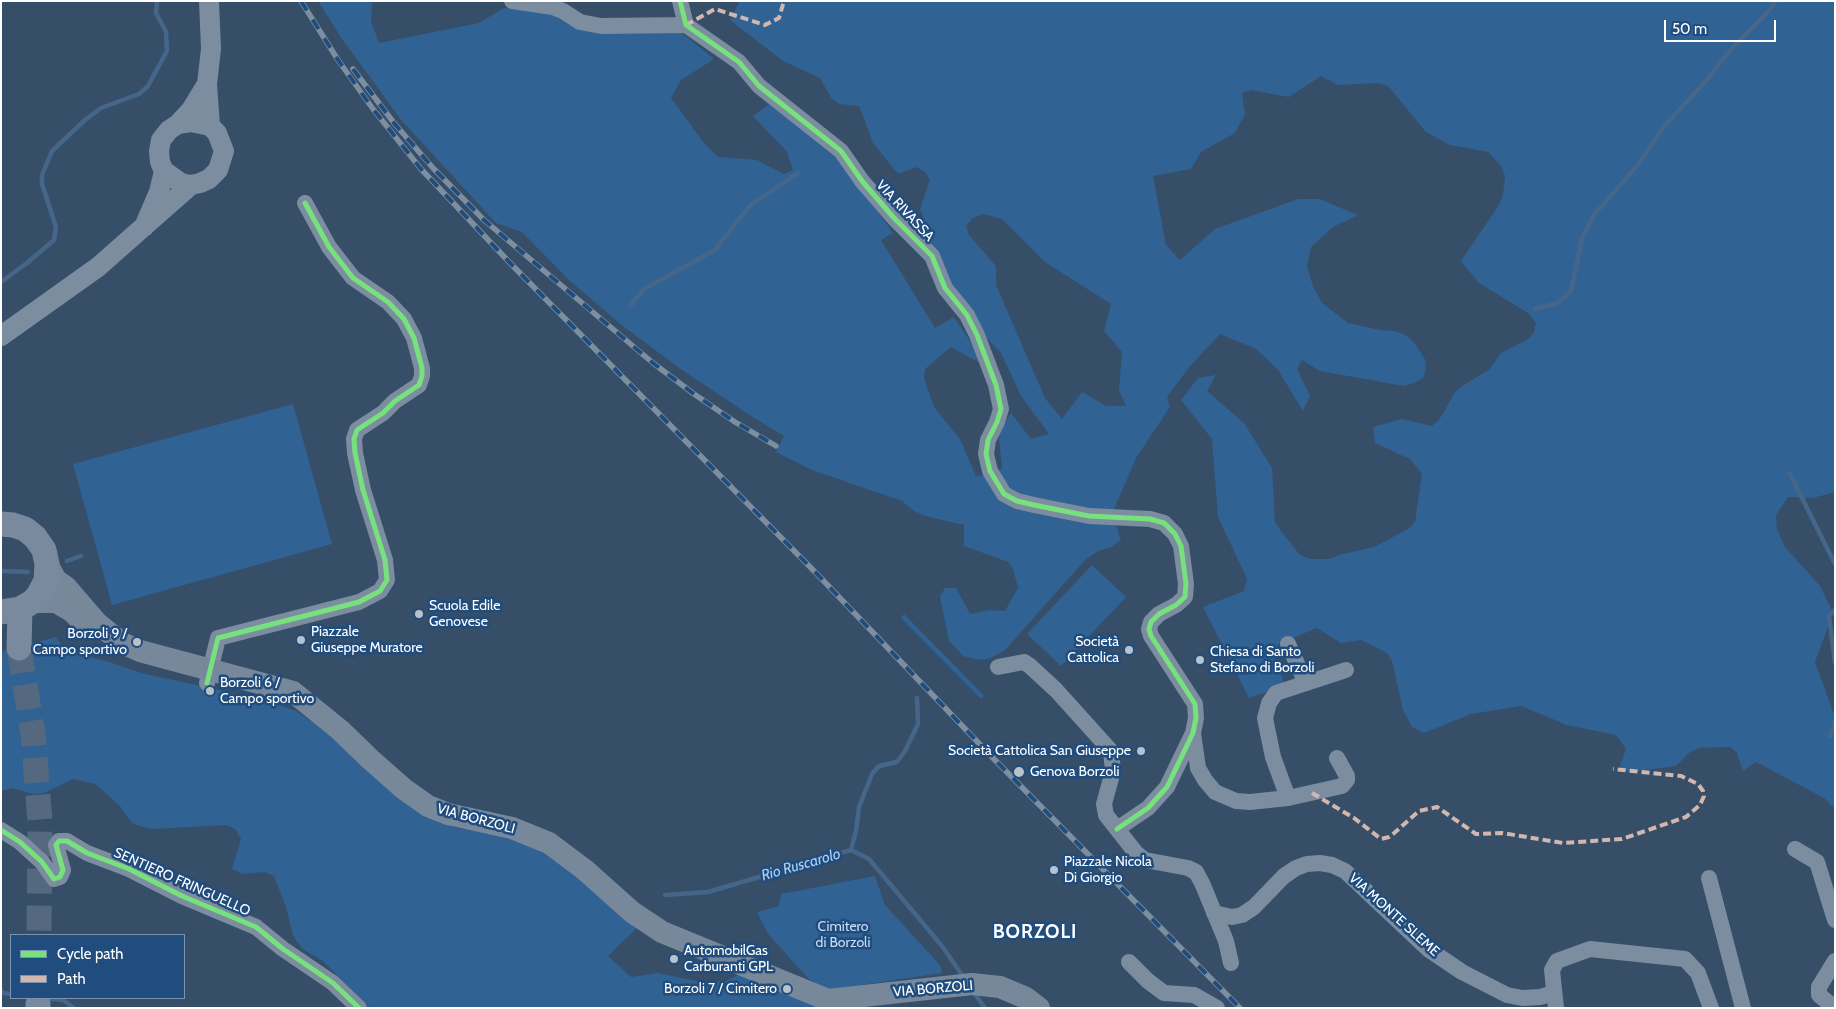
<!DOCTYPE html>
<html>
<head>
<meta charset="utf-8">
<style>
	body { margin:0 }
	#map { position:relative; width:1836px; height:1009px; overflow:hidden; background:#364e68; font-family:Cabin,sans-serif }
	canvas { display:block }
	.frame { position:absolute; inset:0; border:2px solid #fff; pointer-events:none }
	.legend { position:absolute; left:10px; top:934px; width:175px; height:65px; box-sizing:border-box; background:#204d7e; border:1px solid #7994b2; margin:0; padding:6px 9px; list-style:none; font-size:15px; color:#fff }
	.legend li { display:flex; align-items:center; gap:10px; height:25px }
	.legend b { width:25px; border:1px solid #7994b2 }
	.scale { position:absolute; left:1664px; top:20px; width:112px; height:22px; box-sizing:border-box; border:2px solid #fff; border-top:0; padding-left:6px; font-size:15px; line-height:18px; white-space:nowrap; color:#fff; -webkit-text-stroke:4px #204d7e; paint-order:stroke }
</style>
</head>
<body>
<div id="map">
<canvas width="1836" height="1009"></canvas>
<div class="frame"></div>
<ul class="legend">
<li><b style="height:6px;background:#77e17e"></b>Cycle path</li>
<li><b style="height:6px;background:#d1b7ad"></b>Path</li>
</ul>
<div class="scale">50 m</div>
</div>
<script>
const ctx = document.querySelector('canvas').getContext('2d');
ctx.lineJoin = 'round';
function fill(path, color) { ctx.fillStyle = color; ctx.fill(path, 'evenodd'); }
const poly = rows => new Path2D(rows.map(r => 'M' + r).join(''));
function strokePath(path, color, width, dash) { ctx.strokeStyle = color; ctx.lineWidth = width; ctx.lineCap = dash ? 'butt' : 'round'; ctx.setLineDash(dash || []); ctx.stroke(path); }
function drawText(font, color, halo, rows, align = 'center') {
  ctx.font = font + ' Cabin,sans-serif'; ctx.lineWidth = 5; ctx.setLineDash([]); ctx.textBaseline = 'middle'; ctx.strokeStyle = halo; ctx.fillStyle = color; for (const [text, x, y, turn = 0] of rows) {
    ctx.save(); ctx.translate(x, y); ctx.rotate((+turn || 0) * Math.PI / 180); ctx.textAlign = isNaN(turn) ? turn : align; if (halo) ctx.strokeText(text, 0, 0); ctx.fillText(text, 0, 0); ctx.restore();
  }
}
const green = poly([
	[318,1,372,1,371,21,379,43,479,23,504,8,549,11,650,30,683,34,714,59,681,80,671,98,704,143,718,157,757,160,784,174,793,170,787,152,753,116,769,104,830,147,853,176,893,233,881,240,935,328,954,317,972,344,977,352,978,362,951,347,925,369,924,378,934,407,960,439,976,476,995,475,1002,468,999,439,1000,429,1011,413,1031,439,1049,434,1021,396,1001,353,983,334,915,229,925,221,920,209,930,180,925,172,917,167,898,174,873,143,859,106,839,104,831,98,820,78,783,61,730,20,740,1,1835,1,1835,492,1813,498,1788,497,1776,515,1777,529,1785,547,1820,586,1833,613,1815,662,1835,717,1835,809,1824,798,1756,762,1743,771,1737,753,1730,747,1699,748,1690,752,1676,766,1628,772,1620,766,1626,749,1616,735,1567,725,1521,706,1471,714,1424,733,1412,727,1403,710,1392,661,1387,653,1361,640,1341,643,1317,628,1280,643,1274,651,1276,661,1285,686,1249,698,1203,607,1244,591,1247,579,1218,517,1212,439,1181,400,1198,378,1216,375,1207,391,1244,423,1272,468,1275,522,1281,531,1300,555,1310,559,1329,559,1339,555,1374,547,1408,529,1415,522,1422,474,1410,459,1375,443,1373,427,1402,419,1432,426,1439,420,1455,392,1462,386,1490,369,1501,353,1527,340,1534,333,1536,323,1528,313,1479,283,1461,261,1499,205,1503,195,1505,176,1501,166,1488,152,1450,145,1426,132,1388,86,1378,83,1338,85,1321,76,1289,97,1251,90,1242,93,1245,114,1235,133,1201,152,1191,169,1153,176,1166,245,1180,260,1215,229,1298,199,1319,199,1358,215,1333,227,1311,247,1307,267,1313,286,1322,303,1348,323,1380,330,1395,331,1405,335,1413,341,1425,359,1426,369,1423,378,1414,383,1404,386,1320,371,1302,360,1297,369,1310,396,1303,411,1278,370,1256,349,1220,334,1190,366,1167,397,1170,407,1136,458,1112,514,1121,540,1111,547,1098,551,1085,560,1005,650,991,658,980,660,963,656,949,641,940,596,945,588,956,588,970,614,989,610,1005,611,1018,588,1013,569,1008,562,964,546,964,525,925,516,914,511,902,501,812,470,776,452,784,436,751,416,685,372,624,327,570,281,522,232,496,223,402,121,342,39],
	[983,214,1002,219,1045,262,1111,304,1104,331,1122,352,1119,390,1126,406,1106,406,1082,392,1062,419,1045,398,996,285,996,266,969,235,966,226,973,218],
	[293,404,332,544,112,605,73,464],
	[1092,565,1126,597,1061,666,1027,634],
	[904,614,959,670,984,696,981,699,901,618],
	[56,637,67,653,103,660,141,673,261,699,296,711,328,733,424,816,457,828,518,838,546,851,638,927,608,956,631,977,658,973,696,981,726,981,742,973,848,1008,370,1008,323,961,304,950,297,942,292,932,286,907,274,876,264,872,242,874,232,869,241,839,235,829,226,825,153,829,143,827,132,823,120,806,95,784,73,779,44,793,33,794,12,788,1,791,1,650,3,651],
	[875,876,885,905,940,965,942,973,827,990,809,979,768,934,757,912,779,906,781,894]
]);
const stream = poly([
	[1,282,27,263,54,240,56,227,42,184,42,175,52,151,85,120,101,108,139,94,148,86,167,51,166,32,156,13,157,1],
	[631,305,644,289,715,250,737,221,753,203,798,173],
	[1535,309,1558,303,1571,291,1582,238,1594,215,1637,166,1666,124,1706,81,1731,49,1768,12,1776,1],
	[1790,474,1835,564],
	[67,561,81,556],
	[1,571,28,572],
	[1835,610,1829,616,1835,663],
	[1830,736,1835,722],
	[851,850,856,831,859,807,872,774,879,766,897,762,905,751,918,724,917,698],
	[665,895,708,892,851,850,869,859,942,946,964,978],
	[1,990,2,993,11,994],
	[974,993,985,1008],
	[43,998,63,1000,74,1008]
]);
const primaryTunnel = poly([
	[19,648,33,734,40,821,39,935]
]);
const minor = poly([
	[512,1,553,7,563,11,580,22,601,26,686,25],
	[680,1,686,25,739,62,759,86,841,151,862,181,894,218,932,256,945,288,967,315,977,335,996,385,1001,409,997,422,988,440,986,454,990,471,1004,494,1017,501,1034,505,1089,516,1150,519,1164,523,1175,534,1181,546,1186,584,1185,597,1176,605,1159,614,1151,622,1149,629,1151,636,1195,704,1196,718,1193,733,1167,787,1148,808,1117,829],
	[1288,644,1306,683],
	[998,667,1024,662,1030,666,1056,690,1111,751,1113,771,1104,804,1106,815,1136,853,1145,860,1188,868,1196,872,1202,883,1226,941,1231,963],
	[207,683,218,638,359,602,380,591,387,580,385,560,363,490,355,453,354,439,357,430,360,428,383,413,395,401,419,385,422,376,422,368,414,338,404,319,388,302,353,278,329,247,305,203],
	[1193,733,1198,768,1205,780,1215,792,1236,801,1250,802,1288,798,1342,786,1347,780,1347,776,1337,758],
	[1288,798,1273,757,1268,733,1265,718,1269,703,1276,693,1346,670],
	[1,830,20,842,42,862,54,879,60,877,63,870,56,845,59,841,67,841,87,853,129,869,182,896,256,927,283,949,333,983,359,1008],
	[1795,849,1817,862,1835,920],
	[1709,878,1743,1008],
	[1214,913,1232,917,1242,915,1254,907,1284,876,1296,868,1307,864,1320,863,1332,865,1345,871,1428,949,1462,972,1507,995,1522,998,1540,997,1554,993],
	[1835,961,1819,987,1819,995,1835,1008],
	[1129,962,1148,981,1164,993,1194,995,1217,1008],
	[1556,1008,1552,970,1557,961,1590,949,1685,959,1698,973,1711,1008]
]);
const tertiary = poly([
	[209,1,211,49,207,84,210,126],
	[178,124,191,110,207,84],
	[144,227,159,192,164,171,160,162,159,151,161,140,169,130,178,124,191,122,210,126,217,133,224,151,218,170,209,179,200,183,191,185,181,183,164,171],
	[1,336,98,267,191,185]
]);
const secondary = poly([
	[47,564,56,580,66,587,97,623,122,643,140,651,293,692,340,730,370,759,404,789,428,806,448,814,512,828,549,843,585,870,632,912,662,932,828,1000,972,984,1000,987,1026,998,1039,1008],
	[32,602,56,602,73,612,83,623]
]);
const primary = poly([
	[1,524,13,525,25,529,35,537,44,550,47,564,46,581,38,596,32,602,20,609,1,612],
	[19,648,20,609],
	[38,1008,38,1004]
]);
const rail = poly([
	[301,1,338,60,373,109,421,169,512,265,817,574,992,757,1240,1008],
	[353,69,394,123,433,168,484,220,653,363,694,394,735,422,776,446]
]);
const quiet = poly([
	[686,25,715,9,765,25,779,18,784,1],
	[1312,793,1354,818,1381,839,1389,837,1393,834,1419,811,1437,807,1476,834,1502,833,1563,843,1622,839,1686,817,1700,805,1704,796,1703,791,1698,784,1681,776,1613,769]
]);
const cycleway = poly([
	[680,1,686,25,739,62,759,86,841,151,862,181,894,218,932,256,945,288,967,315,977,335,996,385,1001,409,997,422,988,440,986,454,990,471,1004,494,1017,501,1034,505,1089,516,1150,519,1164,523,1175,534,1181,546,1186,584,1185,597,1176,605,1159,614,1151,622,1149,629,1151,636,1195,704,1196,718,1193,733,1167,787,1148,808,1117,829],
	[207,683,218,638,359,602,380,591,387,580,385,560,363,490,355,453,354,439,357,430,360,428,383,413,395,401,419,385,422,376,422,368,414,338,404,319,388,302,353,278,329,247,305,203],
	[1,830,20,842,42,862,54,879,60,877,63,870,56,845,59,841,67,841,87,853,129,869,182,896,256,927,283,949,333,983,359,1008]
]);
const markers = [
	[419,614,5,"#b9c1ca"],
	[301,640,5,"#b9c1ca"],
	[137,642,5,"#b9c1ca"],
	[1129,650,5,"#b9c1ca"],
	[1200,660,5,"#b9c1ca"],
	[210,691,5,"#b9c1ca"],
	[1141,751,5,"#b9c1ca"],
	[1019,772,6,"#b9c1ca"],
	[1054,870,5,"#b9c1ca"],
	[674,959,5,"#b9c1ca"],
	[787,989,5,"#b9c1ca"]
];
const streetNames = [
	["VIA RIVASSA",905,211,47],
	["VIA BORZOLI",476,819,15],
	["SENTIERO FRINGUELLO",182,882,24],
	["VIA MONTE SLEME",1394,915,42],
	["VIA BORZOLI",933,989,-5]
];
const poiNames = [
	["Scuola Edile",429,606],
	["Genovese",429,622],
	["Piazzale",311,632],
	["Giuseppe Muratore",311,648],
	["Borzoli 9 /",127,634,"right"],
	["Campo sportivo",127,650,"right"],
	["Società",1119,642,"right"],
	["Cattolica",1119,658,"right"],
	["Chiesa di Santo",1210,652],
	["Stefano di Borzoli",1210,668],
	["Borzoli 6 /",220,683],
	["Campo sportivo",220,699],
	["Società Cattolica San Giuseppe",1131,751,"right"],
	["Genova Borzoli",1030,772],
	["Piazzale Nicola",1064,862],
	["Di Giorgio",1064,878],
	["AutomobilGas",684,951],
	["Carburanti GPL",684,967],
	["Borzoli 7 / Cimitero",777,989,"right"]
];
const parkNames = [
	["Cimitero",843,927],
	["di Borzoli",843,943]
];
const waterNames = [
	["Rio Ruscarolo",801,865,-16]
];
const districtNames = [
	["BORZOLI",1035,932]
];
fill(green, '#316294');
strokePath(stream, '#456689', 4.5);
strokePath(primaryTunnel, '#54697f', 25, [25, 12]);
strokePath(minor, '#7b8d9f', 16);
strokePath(tertiary, '#7b8d9f', 20);
strokePath(secondary, '#77889b', 22);
strokePath(primary, '#7a8a9e', 25);
strokePath(rail, '#7d8e9f', 5.5);
strokePath(rail, '#204d7e', 4, [11]);
strokePath(quiet, '#d1b7ad', 4, [8, 4]);
strokePath(cycleway, '#77e17e', 5);
for (const [x, y, r, color] of markers) { const dot = new Path2D(); dot.arc(x, y, r, 0, 2 * Math.PI); ctx.fillStyle = color; ctx.fill(dot); strokePath(dot, '#204d7e', 2); }
drawText('14px', '#fff', '#204d7e', streetNames);
drawText('14px', '#fff', '#204d7e', poiNames, 'left');
drawText('14px', '#c8dff6', '#204d7e', parkNames);
drawText('italic 15px', '#afcfef', '#204d7e', waterNames);
ctx.letterSpacing = '1px';
drawText('bold 19px', '#fff', '#204d7e', districtNames);
ctx.letterSpacing = '0px';
</script>
</body>
</html>
